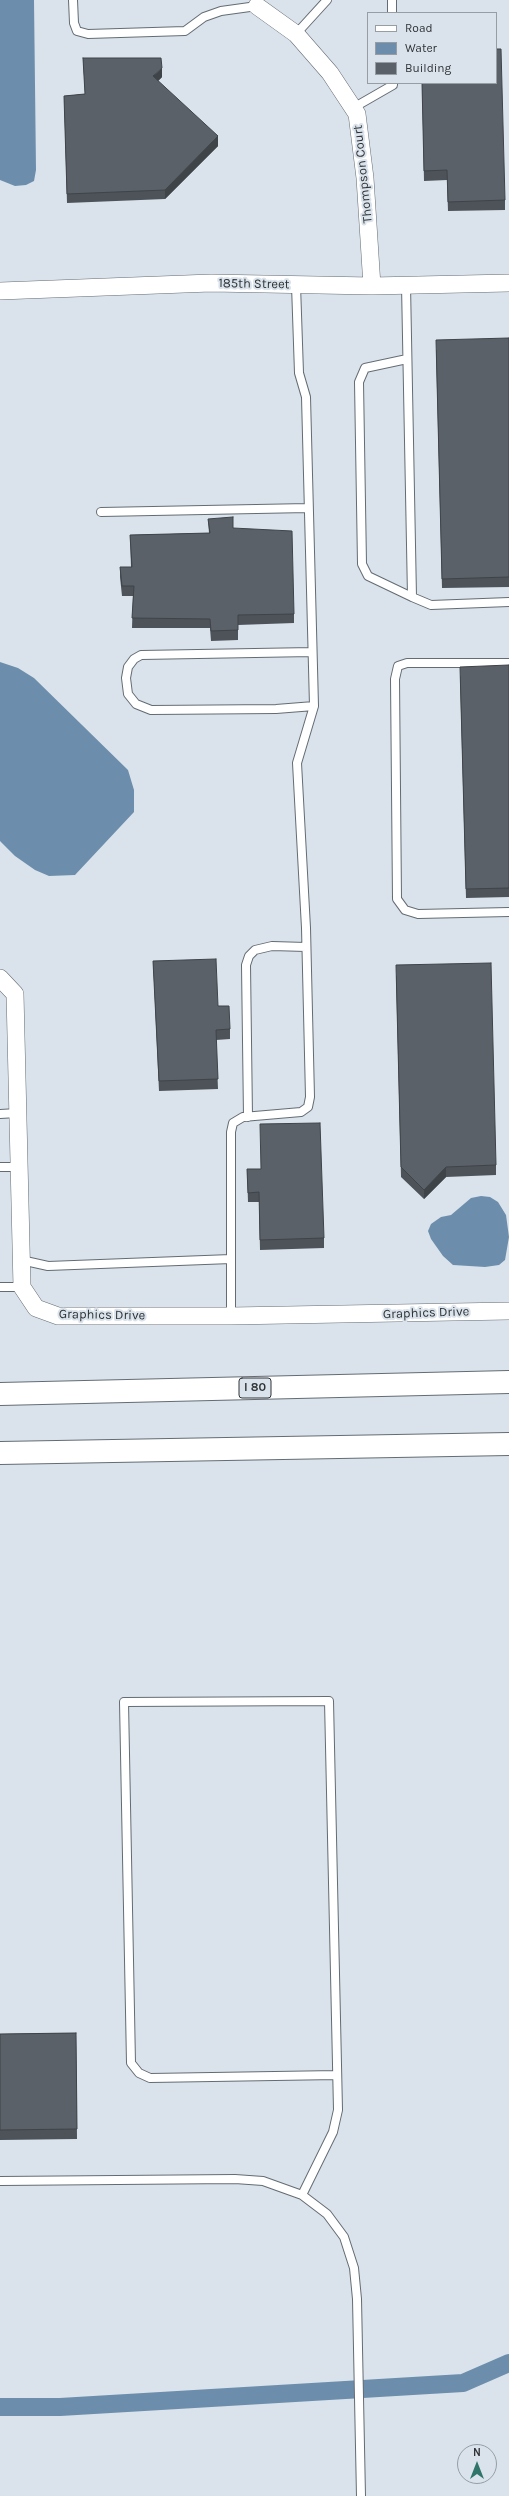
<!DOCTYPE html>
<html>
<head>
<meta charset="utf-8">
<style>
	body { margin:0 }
	#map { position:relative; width:509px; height:2496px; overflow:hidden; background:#dae3eb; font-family:Karla,sans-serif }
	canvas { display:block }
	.legend { position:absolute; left:367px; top:12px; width:130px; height:72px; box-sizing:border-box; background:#dae3eb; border:1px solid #969da3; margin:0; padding:5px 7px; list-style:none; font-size:12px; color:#2f3336 }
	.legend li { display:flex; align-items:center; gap:8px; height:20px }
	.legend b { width:20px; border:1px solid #969da3 }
	.north { position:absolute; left:457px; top:2444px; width:40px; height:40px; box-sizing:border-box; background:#dae3eb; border:1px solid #969da3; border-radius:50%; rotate:0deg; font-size:11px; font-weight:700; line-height:16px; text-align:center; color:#2f3336 }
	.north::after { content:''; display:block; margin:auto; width:14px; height:18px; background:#2f756a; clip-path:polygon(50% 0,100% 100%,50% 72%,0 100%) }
</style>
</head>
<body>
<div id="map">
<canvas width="509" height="2496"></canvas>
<ul class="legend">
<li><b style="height:5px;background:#fff"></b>Road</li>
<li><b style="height:11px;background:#6c8eac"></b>Water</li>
<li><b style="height:11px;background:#5a6168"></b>Building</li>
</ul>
<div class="north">N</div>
</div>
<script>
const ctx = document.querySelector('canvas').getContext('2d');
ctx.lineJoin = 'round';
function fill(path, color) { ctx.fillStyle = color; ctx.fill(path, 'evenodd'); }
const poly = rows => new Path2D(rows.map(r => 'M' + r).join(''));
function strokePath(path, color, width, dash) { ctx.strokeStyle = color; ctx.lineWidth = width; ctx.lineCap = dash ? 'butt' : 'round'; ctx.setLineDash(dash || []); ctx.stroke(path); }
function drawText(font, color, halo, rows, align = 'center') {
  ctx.font = font + ' Karla,sans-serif'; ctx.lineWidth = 4; ctx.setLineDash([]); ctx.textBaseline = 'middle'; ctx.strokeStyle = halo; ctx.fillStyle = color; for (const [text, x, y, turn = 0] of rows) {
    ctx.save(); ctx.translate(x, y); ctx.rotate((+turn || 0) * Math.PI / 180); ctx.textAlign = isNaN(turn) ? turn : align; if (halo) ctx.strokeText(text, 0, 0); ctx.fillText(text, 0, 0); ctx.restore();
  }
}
const water = poly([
	[0,0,34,0,36,170,34,181,26,185,15,186,0,180],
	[0,662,18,668,34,678,128,770,134,790,134,812,75,875,49,876,35,870,15,856,0,841],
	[481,1196,490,1197,498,1202,506,1215,509,1237,505,1260,499,1265,485,1267,453,1265,443,1256,431,1239,428,1231,431,1224,441,1217,451,1215,471,1198]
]);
const canal = poly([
	[0,2407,60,2407,463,2383,509,2363]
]);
const lane = poly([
	[73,0,74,23,77,31,88,34,185,31,204,17,221,11,257,6,257,3],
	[392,0,392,13],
	[296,34,327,0],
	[353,108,393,85,393,83],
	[406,285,412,597,431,605,509,602],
	[407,359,365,368,359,382,362,564,368,576,412,597],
	[101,512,308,508],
	[312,652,141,655,134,659,128,667,126,678,128,694,136,704,151,710,276,709,314,706],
	[509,663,407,663,398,666,395,679,397,899,405,910,418,914,509,912],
	[0,1114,17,1113],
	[248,1117,246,965,249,956,255,950,272,946,306,947],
	[0,1167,18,1167],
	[21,1260,48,1266,231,1259],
	[0,1287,22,1287],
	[231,1316,231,1132,233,1123,243,1117,301,1112,308,1107,310,1097,306,928,297,763,314,706,306,397,299,373,296,285],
	[0,2181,235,2179,263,2181,302,2195,327,2214,344,2237,354,2268,357,2299,361,2496],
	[302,2195,333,2132,338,2110,329,1701,124,1702,131,2063,139,2073,150,2078,337,2075]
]);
const street = poly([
	[257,6,296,34,330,73,357,114,365,178,372,286],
	[0,291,211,283,372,286,509,283],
	[0,978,15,994,22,1287,36,1308,58,1316,231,1316,509,1311]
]);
const highway = poly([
	[0,1394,509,1382],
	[0,1453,509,1444]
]);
const wall = poly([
	[83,58,162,77,158,81,218,146,165,199,67,203,64,96,85,94],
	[422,83,505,200,505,210,448,211,447,180,424,181],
	[509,338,509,587,442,588,436,350],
	[208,519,233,528,294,614,294,623,238,625,238,640,211,641,210,628,132,628,133,596,122,596,120,577,120,567,131,567,130,535,209,533],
	[509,665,509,897,466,898,460,676],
	[153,961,218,1006,230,1029,230,1039,216,1040,218,1089,159,1091],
	[396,975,496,1165,496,1175,446,1177,424,1199,401,1177],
	[247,1169,324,1238,324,1248,260,1250,259,1202,248,1202],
	[76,2033,77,2139,0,2140,0,2034]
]);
const shadedWall = poly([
	[162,68,162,77,153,86,153,76],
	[218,136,218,146,165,199,165,190],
	[446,1167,446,1177,424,1199,424,1190]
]);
const building = poly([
	[496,49,501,49,505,200,448,202,447,170,424,171,422,83,496,83,496,49],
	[83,58,161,58,162,68,153,76,218,136,165,190,67,194,64,96,85,94,83,58],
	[509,338,509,577,442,579,436,340,509,338],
	[233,517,233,528,292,531,294,614,238,615,238,630,211,631,210,619,132,618,134,586,122,586,120,567,132,567,130,535,210,533,208,519,233,517],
	[509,665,509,888,466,889,460,667,509,665],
	[216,959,218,1006,229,1006,230,1029,216,1030,218,1079,159,1081,153,961,216,959],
	[491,963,496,1165,446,1167,424,1190,401,1167,396,965,491,963],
	[320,1123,324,1238,260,1240,259,1192,248,1193,247,1169,261,1169,260,1124,320,1123],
	[76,2033,77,2129,0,2130,0,2034,76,2033]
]);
const shields = [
	[255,1388,32]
];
const shieldNames = [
	["I 80",255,1388]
];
const streetNames = [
	["Thompson Court",363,174,-96],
	["185th Street",254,284,1],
	["Graphics Drive",426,1313,-2],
	["Graphics Drive",102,1315,1]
];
fill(water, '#6c8eac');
strokePath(canal, '#6c8eac', 18);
strokePath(lane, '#646c73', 10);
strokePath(street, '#646c73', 18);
strokePath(highway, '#646c73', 24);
strokePath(lane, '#fff', 8);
strokePath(street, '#fff', 17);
strokePath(highway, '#fff', 22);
fill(wall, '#4d5359');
fill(shadedWall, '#3f4449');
fill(building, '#5a6168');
strokePath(building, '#3f4449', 1);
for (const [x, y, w] of shields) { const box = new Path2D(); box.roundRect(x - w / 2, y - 10, w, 20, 3); ctx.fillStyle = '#dae3eb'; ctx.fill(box); strokePath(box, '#2f3336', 1); }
drawText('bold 12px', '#2f3336', null, shieldNames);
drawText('13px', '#2f3336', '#dae3eb', streetNames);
</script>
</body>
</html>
